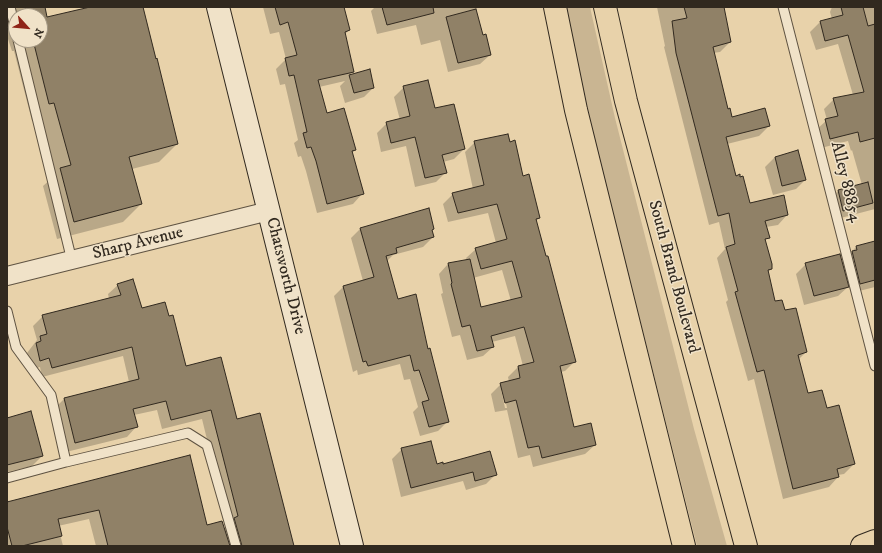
<!DOCTYPE html>
<html>
<head>
<meta charset="utf-8">
<style>
	body { margin:0 }
	#map { position:relative; width:882px; height:553px; overflow:hidden; background:#e8d2aa; font-family:"IM FELL DW Pica",serif }
	canvas { display:block }
	.frame { position:absolute; inset:0; border:8px solid #31291f; pointer-events:none }
	.north { position:absolute; left:8px; top:8px; width:40px; height:40px; box-sizing:border-box; background:#f0e2c8; border:1px solid #a49884; border-radius:50%; rotate:117deg; font-size:11px; font-weight:700; line-height:16px; text-align:center; color:#31291f }
	.north::after { content:''; display:block; margin:auto; width:14px; height:18px; background:#8f2418; clip-path:polygon(50% 0,100% 100%,50% 72%,0 100%) }
</style>
</head>
<body>
<div id="map">
<canvas width="882" height="553"></canvas>
<div class="frame"></div>
<div class="north">N</div>
</div>
<script>
const ctx = document.querySelector('canvas').getContext('2d');
ctx.lineJoin = 'round';
function fill(path, color) { ctx.fillStyle = color; ctx.fill(path, 'evenodd'); }
const poly = rows => new Path2D(rows.map(r => 'M' + r).join(''));
function strokePath(path, color, width, dash) { ctx.strokeStyle = color; ctx.lineWidth = width; ctx.lineCap = dash ? 'butt' : 'round'; ctx.setLineDash(dash || []); ctx.stroke(path); }
function drawText(font, color, halo, rows, align = 'center') {
  ctx.font = font + ' "IM FELL DW Pica",serif'; ctx.lineWidth = 3; ctx.setLineDash([]); ctx.textBaseline = 'middle'; ctx.strokeStyle = halo; ctx.fillStyle = color; for (const [text, x, y, turn = 0] of rows) {
    ctx.save(); ctx.translate(x, y); ctx.rotate((+turn || 0) * Math.PI / 180); ctx.textAlign = isNaN(turn) ? turn : align; if (halo) ctx.strokeText(text, 0, 0); ctx.fillText(text, 0, 0); ctx.restore();
  }
}
const green = poly([
	[565,7,590,7,615,118,694,429,727,546,697,546,584,97]
]);
const shadow = poly([
	[15,7,44,7,47,19,94,7,144,7,142,11,177,144,159,162,132,169,141,204,123,222,57,239,43,186,52,178,37,120,32,121,14,51,12,51,8,39,7,39,7,15],
	[16,16,40,16,40,40,16,40],
	[263,7,342,7,349,30,344,35,353,72,348,76,369,71,373,88,364,97,345,103,340,86,345,81,319,87,326,114,355,150,352,153,362,194,353,204,317,213,306,171,301,156,298,157,294,143,298,140,285,84,280,85,276,69,286,59,279,32,270,34],
	[375,7,475,7,482,36,490,55,480,64,448,72,440,40,421,45,416,25,377,34,371,11],
	[657,7,723,7,730,42,720,52,713,53,727,110,731,118,769,126,759,136,727,144,735,177,750,204,787,215,778,225,766,227,769,237,764,241,771,269,767,273,775,303,784,312,806,352,799,359,808,394,826,409,854,464,844,474,838,475,838,477,829,487,783,499,754,379,748,381,726,302,728,300,717,258,725,249,719,222,709,225,664,47,665,46],
	[832,7,874,7,875,10,875,209,833,220,828,201,838,191,862,185,852,150,851,151,848,141,821,148,816,130,827,120,824,109,834,99,853,95,838,44,816,50,810,32,820,22,832,19,830,12],
	[404,87,464,149,454,159,443,162,446,172,436,182,415,187,406,146,381,152,377,133,387,123,400,120,394,97],
	[475,142,522,177,539,218,536,221,575,361,565,371,560,372,574,429,595,445,585,454,533,467,530,455,518,458,507,410,495,412,491,394,501,384,509,382,508,377,518,367,523,366,515,336,492,342,493,347,483,356,467,360,460,335,452,337,441,294,443,293,439,274,448,264,467,260,466,258,476,249,496,243,488,213,448,222,443,204,453,194,473,189,465,152],
	[502,270,511,301,480,308,473,278],
	[501,389,503,389,507,408,505,408],
	[798,152,805,180,796,189,773,195,765,167,775,157],
	[360,229,431,231,433,237,423,247,393,255,387,261,397,300,427,350,448,421,438,431,420,436,413,412,418,407,410,379,404,380,400,364,358,375,357,370,353,372,334,296,344,286,363,281,351,238],
	[875,242,875,287,851,293,849,286,838,296,804,305,796,274,806,264,841,263,856,247],
	[118,285,142,309,185,367,236,420,292,546,96,546,89,519,58,526,63,546,7,546,7,503,189,457,206,526,224,529,228,525,202,419,162,429,157,410,134,415,136,427,127,437,66,452,55,408,65,398,129,382,123,356,42,377,40,367,31,370,27,353,37,340,33,326,43,316,109,299,108,294],
	[7,419,42,456,32,466,7,472],
	[402,449,436,465,495,475,486,484,466,490,463,481,401,497,392,459]
]);
const building = poly([
	[25,7,45,7,47,17,90,7,143,7,156,59,157,58,178,144,129,157,142,204,74,222,60,168,71,165,54,103,49,104,33,40,40,40,40,16,27,16,25,7],
	[275,7,344,7,350,30,345,32,354,72,318,80,327,113,344,108,356,150,352,151,364,194,327,204,316,161,311,147,307,148,303,133,307,132,294,75,289,76,285,58,297,55,288,22,280,25,275,7],
	[382,7,433,7,434,13,387,25,382,7],
	[684,7,724,7,731,42,713,47,728,109,730,108,732,117,765,108,770,126,726,137,736,176,740,174,740,177,743,176,750,203,784,195,788,215,765,221,770,238,765,239,772,264,772,269,768,270,775,301,782,300,785,310,796,308,807,352,798,355,808,393,822,390,827,408,839,405,855,464,837,469,839,477,793,489,764,370,757,372,735,292,738,291,726,247,735,244,729,213,718,216,676,53,672,21,687,18,684,7],
	[841,7,863,7,868,26,875,24,875,138,860,142,858,132,830,139,825,119,838,116,833,98,864,92,848,35,825,41,820,21,843,15,841,7],
	[476,9,483,35,486,34,491,55,458,63,446,17,476,9],
	[370,69,374,88,354,93,349,75,370,69],
	[428,80,435,108,454,104,465,149,442,155,447,173,425,178,415,137,391,143,386,122,410,116,403,86,428,80],
	[508,134,510,142,515,140,523,176,529,174,540,218,536,219,546,256,548,256,576,362,560,366,574,427,591,423,596,445,542,458,539,446,528,448,516,400,505,403,500,383,520,378,518,366,534,362,524,327,491,336,494,347,477,351,470,325,462,327,451,284,452,283,448,263,470,259,481,307,522,297,512,261,481,269,475,248,507,239,497,204,458,213,452,193,484,185,474,141,508,134],
	[798,150,806,180,782,186,775,157,798,150],
	[868,182,873,203,843,211,838,190,868,182],
	[429,208,434,229,432,230,434,237,396,248,397,253,386,256,398,299,416,294,428,349,430,348,449,422,429,427,422,402,429,400,419,370,414,371,410,355,368,366,366,361,363,362,343,286,374,277,360,228,429,208],
	[875,241,875,280,860,284,852,251,857,250,856,246,875,241],
	[840,254,849,287,814,296,805,263,840,254],
	[133,279,142,308,165,302,169,316,173,315,186,366,221,357,237,419,260,413,294,546,242,546,234,518,238,516,211,410,171,420,166,401,133,409,138,427,75,443,64,398,139,379,132,347,52,368,49,358,40,361,36,343,41,341,40,336,47,334,42,315,121,295,117,284,133,279],
	[31,411,43,456,7,465,7,418,31,411],
	[431,441,437,464,443,462,443,464,490,451,497,475,475,481,473,472,411,488,401,448,431,441],
	[190,455,207,525,222,521,230,546,108,546,99,510,58,519,62,536,22,546,12,546,7,527,7,502,190,455]
]);
const lane = poly([
	[10,7,16,31],
	[783,7,875,366],
	[18,40,72,261],
	[7,311,16,347,51,395,66,462],
	[7,478,66,462,188,433,207,445,236,546]
]);
const street = poly([
	[7,276,269,211]
]);
const secondary = poly([
	[218,7,352,546]
]);
const primary = poly([
	[555,7,576,110,684,546],
	[605,7,626,101,746,546]
]);
const highway = poly([
	[862,546,875,541]
]);
const streetNames = [
	["Alley 88854",845,182,76],
	["Sharp Avenue",138,244,-14],
	["Chatsworth Drive",285,276,76],
	["South Brand Boulevard",673,277,75]
];
fill(green, '#c9b592');
fill(shadow, '#0003');
fill(building, '#908167');
strokePath(building, '#31291f', 1);
strokePath(lane, '#5f5342', 11);
strokePath(street, '#5f5342', 20);
strokePath(secondary, '#31291f', 24);
strokePath(primary, '#31291f', 24);
strokePath(highway, '#31291f', 24);
strokePath(lane, '#f0e2c8', 9);
strokePath(street, '#f0e2c8', 18);
strokePath(secondary, '#f0e2c8', 22);
strokePath(primary, '#e8d2aa', 22);
strokePath(highway, '#e8d2aa', 22);
drawText('17px', '#31291f', '#f0e2c8', streetNames);
</script>
</body>
</html>
